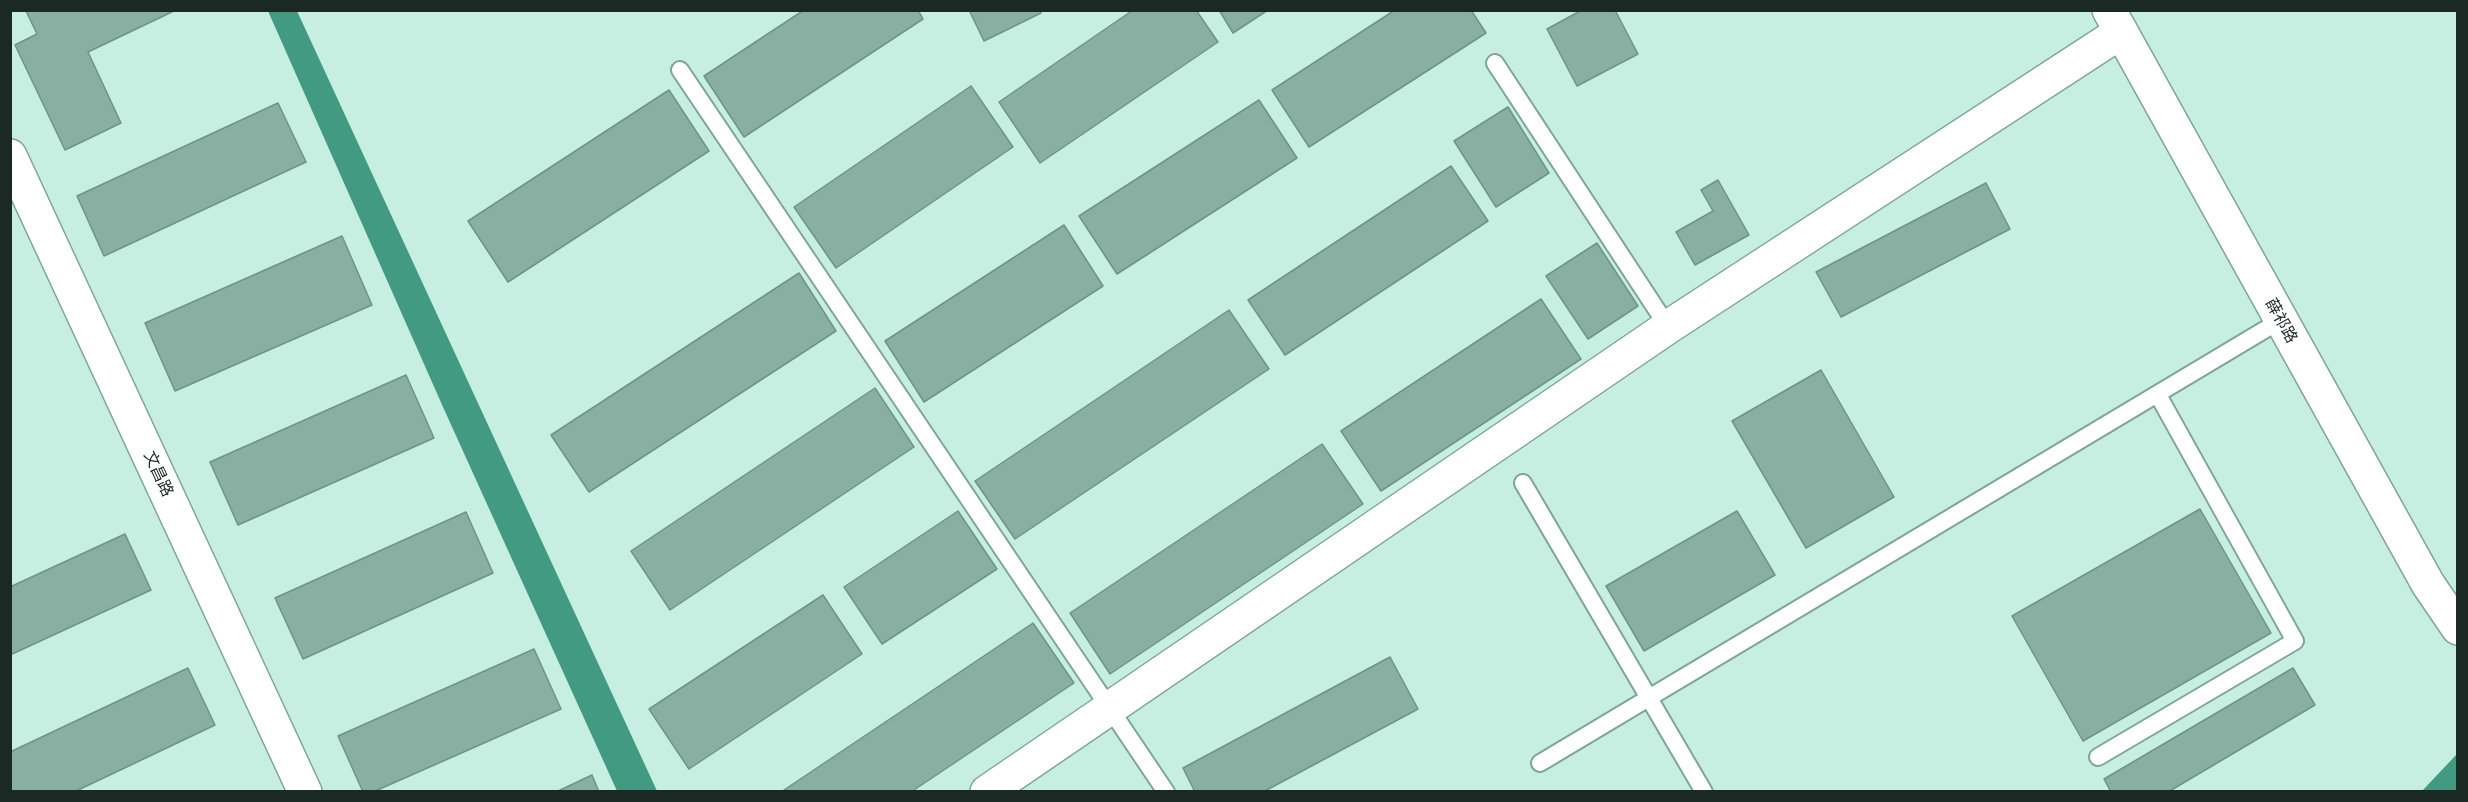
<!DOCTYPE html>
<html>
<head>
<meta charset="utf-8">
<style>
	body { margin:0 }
	#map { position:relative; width:2468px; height:802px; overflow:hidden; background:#c6eee1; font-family:"PT Sans",sans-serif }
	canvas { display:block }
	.frame { position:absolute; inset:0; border:12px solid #1a2924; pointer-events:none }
</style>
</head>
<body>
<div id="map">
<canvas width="2468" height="802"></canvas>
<div class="frame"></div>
</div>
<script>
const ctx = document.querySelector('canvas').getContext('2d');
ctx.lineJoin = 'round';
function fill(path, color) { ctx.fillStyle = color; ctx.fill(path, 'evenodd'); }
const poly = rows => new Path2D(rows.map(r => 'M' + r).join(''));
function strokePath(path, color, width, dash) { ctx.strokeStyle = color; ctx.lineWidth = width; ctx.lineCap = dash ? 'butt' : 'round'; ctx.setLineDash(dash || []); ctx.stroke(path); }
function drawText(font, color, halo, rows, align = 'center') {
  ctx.font = font + ' "PT Sans","Noto Sans SC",sans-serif'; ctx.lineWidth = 6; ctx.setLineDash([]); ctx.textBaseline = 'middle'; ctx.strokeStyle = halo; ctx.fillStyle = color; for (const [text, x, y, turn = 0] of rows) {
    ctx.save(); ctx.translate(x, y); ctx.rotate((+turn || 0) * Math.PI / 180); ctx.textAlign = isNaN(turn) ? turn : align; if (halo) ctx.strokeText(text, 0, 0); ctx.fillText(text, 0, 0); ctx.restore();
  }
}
const water = poly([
	[268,11,297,11,657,791,617,791,443,407],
	[2457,754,2457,791,2422,791]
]);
const building = poly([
	[176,10,88,52,121,123,65,150,15,45,37,34,26,11,176,10],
	[804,10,918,10,923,19,744,137,704,76,804,10],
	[969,10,1040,10,1041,13,984,41,969,10],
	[1133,10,1196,10,1218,42,1040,163,999,102,1133,10],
	[1219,10,1268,10,1233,33,1219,10],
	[1395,10,1471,10,1486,33,1309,147,1272,90,1395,10],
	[1582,10,1615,10,1638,54,1577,86,1547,29,1582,10],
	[971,86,1013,147,836,268,794,207,971,86],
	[669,90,709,151,508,282,468,221,669,90],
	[1259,100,1297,158,1117,274,1079,216,1259,100],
	[278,103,306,162,104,256,77,196,278,103],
	[1508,107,1549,173,1496,207,1454,141,1508,107],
	[1451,166,1488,221,1285,355,1248,300,1451,166],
	[1718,180,1749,235,1695,265,1676,232,1713,211,1701,190,1718,180],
	[1986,183,2010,229,1841,317,1816,272,1986,183],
	[1064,225,1103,286,924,402,885,341,1064,225],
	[342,236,372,305,175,391,145,323,342,236],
	[1597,243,1638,306,1588,339,1546,276,1597,243],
	[799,273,836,331,589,492,551,435,799,273],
	[1541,299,1581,359,1381,491,1341,431,1541,299],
	[1229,310,1269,369,1015,539,975,481,1229,310],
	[1821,370,1894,497,1806,548,1732,421,1821,370],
	[406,375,434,438,238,525,210,462,406,375],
	[875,388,914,447,670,610,631,551,875,388],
	[1322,444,1363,504,1110,674,1070,613,1322,444],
	[2200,509,2271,633,2083,741,2012,616,2200,509],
	[958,511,997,569,882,644,844,587,958,511],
	[1737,511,1775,575,1644,651,1606,586,1737,511],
	[466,512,493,573,303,659,275,598,466,512],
	[125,534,151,590,10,655,10,587,125,534],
	[823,595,862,654,689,769,649,709,823,595],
	[1033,623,1074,683,911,792,781,792,1033,623],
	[534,649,561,709,373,792,363,792,338,736,534,649],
	[1390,657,1418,709,1263,792,1195,792,1183,768,1390,657],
	[188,668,215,725,74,792,10,792,10,752,188,668],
	[2293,668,2315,705,2168,792,2111,792,2104,779,2293,668],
	[592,775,599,792,556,792,592,775]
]);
const lane = poly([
	[1495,63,1668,327],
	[680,70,1166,792],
	[1523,483,1704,792],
	[2098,757,2295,641,2158,395],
	[1540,763,2281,320]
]);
const street = poly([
	[10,156,305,792],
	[987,792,1668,327,2121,32]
]);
const secondary = poly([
	[2109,10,2428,584,2458,628]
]);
const streetNames = [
	["薛祁路",2281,321,61],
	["文昌路",158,474,65]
];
fill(water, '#439a83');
fill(building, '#89afa3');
strokePath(building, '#6e9387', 1.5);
strokePath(lane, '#7fa599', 20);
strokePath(street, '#7fa599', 36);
strokePath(secondary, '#7fa599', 36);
strokePath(lane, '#fff', 16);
strokePath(street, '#fff', 33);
strokePath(secondary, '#fff', 33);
drawText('16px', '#1a2924', '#fff', streetNames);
</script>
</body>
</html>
